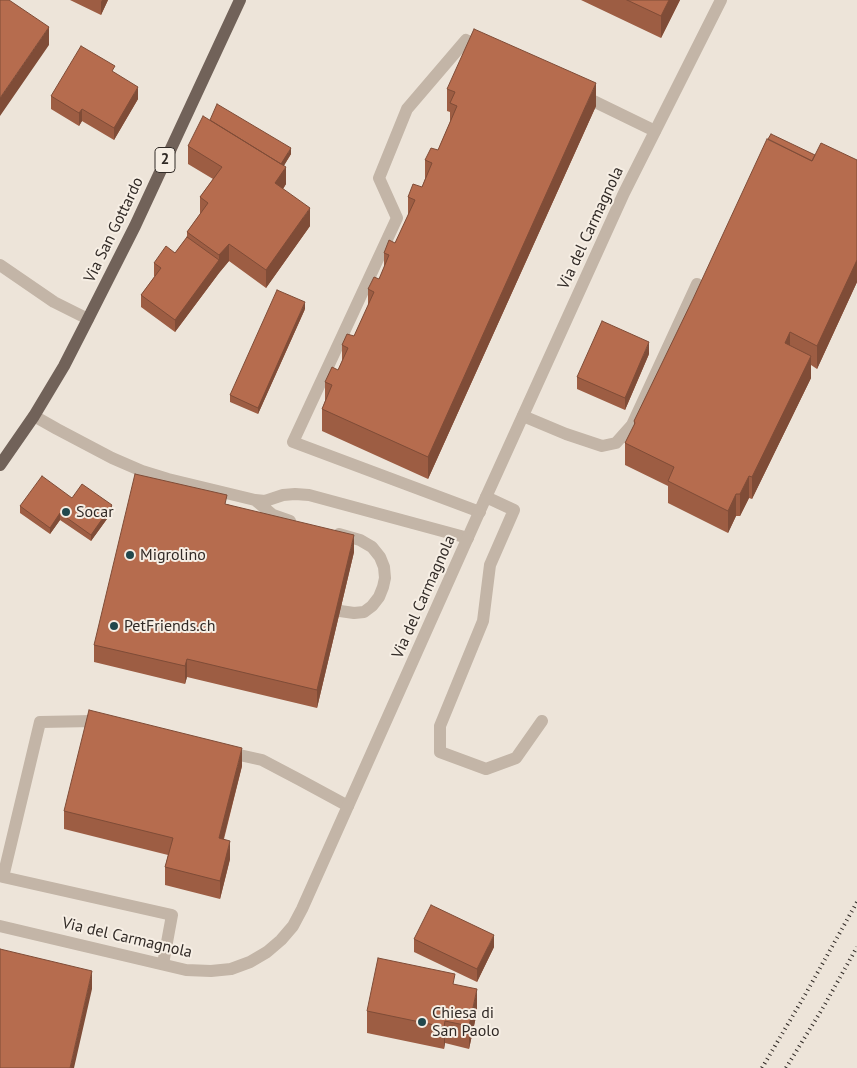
<!DOCTYPE html>
<html>
<head>
<meta charset="utf-8">
<style>
	body { margin:0 }
	canvas { display:block; background:#ede4d9 }
</style>
</head>
<body>
<canvas width="857" height="1068"></canvas>
<script>
const ctx = document.querySelector('canvas').getContext('2d');
ctx.lineJoin = 'round';
const poly = rows => new Path2D(rows.map(r => 'M' + r).join(''));
function strokePath(path, color, width, dash) { ctx.strokeStyle = color; ctx.lineWidth = width; ctx.lineCap = dash ? 'butt' : 'round'; ctx.setLineDash(dash || []); ctx.stroke(path); }
function fill(path, color) { ctx.fillStyle = color; ctx.fill(path, 'evenodd'); }
function drawText(font, color, halo, rows, align = 'center') {
  ctx.font = font + ' "PT Sans",sans-serif'; ctx.lineWidth = 4; ctx.setLineDash([]); ctx.textBaseline = 'middle'; ctx.strokeStyle = halo; ctx.fillStyle = color; for (const [text, x, y, turn = 0] of rows) {
    ctx.save(); ctx.translate(x, y); ctx.rotate((+turn || 0) * Math.PI / 180); ctx.textAlign = isNaN(turn) ? turn : align; if (halo) ctx.strokeText(text, 0, 0); ctx.fillText(text, 0, 0); ctx.restore();
  }
}
const service = poly([
	[581,95,655,131],
	[34,416,57,429,112,458,142,471,168,479,255,500,265,501,283,495,295,494,309,495,468,538],
	[523,416,566,434,602,446,616,443,632,425,697,284],
	[486,497,514,510,490,565,483,621,440,726,440,752,486,769,516,758,542,721],
	[255,500,273,515,290,521],
	[480,512,293,442,397,218,379,178,407,109,466,40,481,48],
	[339,534,360,540,372,547,380,557,384,567,385,578,383,587,379,597,372,606,364,612,354,613,340,611],
	[101,723,93,721,40,722,3,877,172,915,163,964],
	[226,752,262,760,300,780,348,806]
]);
const minor = poly([
	[0,265,54,302,88,319],
	[0,926,186,970,211,971,231,969,250,962,267,952,281,940,293,926,302,909,486,497,624,193,721,0]
]);
const primary = poly([
	[0,465,34,416,64,366,88,319,135,226,240,0]
]);
const rail = poly([
	[762,1068,805,995,857,902],
	[786,1068,824,1006,857,947]
]);
const wall = poly([
	[70,0,108,0,101,15],
	[581,0,680,0,661,38],
	[115,73,138,99,114,140,82,121,79,126,51,109,51,96],
	[447,89,596,106,428,479,322,431,322,409,325,401,325,382,338,370,342,361,342,345,354,336,368,306,368,289,379,279,384,268,384,253,395,243,408,216,408,197,422,187,425,179,425,160,438,150,450,122,450,112,447,111],
	[210,120,291,154,284,165,286,184,283,189,310,226,266,288,229,261,219,273,175,332,141,307,141,295,155,276,154,276,154,263,175,253,187,237,187,232,200,214,200,197,213,179,188,164,188,146],
	[815,155,857,160,857,282,817,369,811,365,811,378,752,499,749,498,740,516,736,516,728,533,668,503,668,486,625,465,625,443,634,426,634,421],
	[305,309,258,414,230,402,230,395],
	[649,354,625,410,577,389,577,377],
	[72,498,112,512,91,541,60,520,50,534,20,513,20,506],
	[227,504,354,552,317,708,187,677,185,684,94,662,94,645],
	[242,766,224,839,230,859,220,899,165,885,165,867,168,855,64,829,64,811],
	[414,939,494,947,477,982,414,952],
	[455,985,477,1012,469,1049,445,1043,444,1049,367,1033,367,1011]
]);
const shadedWall = poly([
	[102,0,108,0,101,15,101,2],
	[669,0,680,0,661,38,661,16],
	[49,27,49,45,0,116,0,98],
	[596,83,596,106,428,479,428,457],
	[138,87,138,99,114,140,114,128],
	[82,109,82,121,79,126,79,113],
	[291,148,291,154,276,179,276,172],
	[286,167,286,184,275,201,275,183],
	[310,208,310,226,266,288,266,270],
	[229,244,229,261,219,273,175,332,175,320,219,260,219,255],
	[857,260,857,282,817,369,817,346],
	[305,302,305,309,258,414,258,408],
	[790,332,790,354,785,343],
	[649,342,649,354,625,410,625,398],
	[811,356,811,378,752,499,752,477],
	[749,476,749,498,740,516,740,494],
	[736,494,736,516,728,533,728,511],
	[112,505,112,512,91,541,91,535],
	[60,513,60,520,50,534,50,528],
	[354,535,354,552,317,708,317,690],
	[187,659,187,677,185,684,185,666],
	[242,748,242,766,219,856,219,838],
	[230,841,230,859,220,899,220,881],
	[494,935,494,947,477,982,477,969],
	[92,971,92,989,74,1068,70,1068],
	[477,989,477,1012,469,1049,469,1026],
	[445,1021,445,1043,444,1049,444,1027]
]);
const building = poly([
	[0,0,9,0,49,27,0,98,0,0],
	[627,0,669,0,661,16,627,0],
	[474,29,596,83,428,457,322,409,332,385,325,382,332,367,338,370,348,348,342,345,347,334,354,336,374,292,368,289,374,277,379,279,389,255,384,253,389,240,395,243,415,200,408,197,413,184,422,187,432,163,425,160,431,148,438,150,457,106,450,103,455,92,447,89,474,29],
	[81,46,115,66,112,71,138,87,114,128,82,109,79,113,51,96,81,46],
	[217,104,291,148,281,164,210,120,217,104],
	[203,116,286,167,275,183,310,208,266,270,229,244,219,255,187,232,208,203,200,197,222,167,188,146,203,116],
	[771,134,815,155,812,161,768,139,771,134],
	[767,139,812,161,821,143,857,160,857,260,817,346,790,332,785,343,811,356,752,477,749,476,740,494,736,494,728,511,668,481,674,467,625,443,635,423,634,421,693,299,767,139],
	[187,237,219,260,175,320,141,295,161,268,154,263,166,246,175,253,187,237],
	[277,290,305,302,258,408,230,395,277,290],
	[602,321,649,342,625,398,577,377,602,321],
	[135,474,227,495,225,504,354,535,317,690,187,659,185,666,94,645,135,474],
	[42,476,72,498,82,484,112,505,91,535,60,513,50,528,20,506,42,476],
	[89,710,242,748,219,838,230,841,220,881,165,867,173,838,64,811,89,710],
	[431,905,494,935,477,969,414,939,431,905],
	[0,949,92,971,70,1068,0,1068,0,949],
	[378,958,455,974,453,984,477,989,469,1026,445,1021,444,1027,367,1011,378,958]
]);
const markers = [
	[66,512,5,"#21484d"],
	[130,555,5,"#21484d"],
	[114,626,5,"#21484d"],
	[422,1022,5,"#21484d"]
];
const shields = [
	[165,160,20]
];
const shieldNames = [
	["2",165,160]
];
const streetNames = [
	["Via del Carmagnola",591,228,-65],
	["Via San Gottardo",114,230,-64],
	["Via del Carmagnola",424,597,-66],
	["Via del Carmagnola",127,938,13]
];
const poiNames = [
	["Socar",76,512],
	["Migrolino",140,555],
	["PetFriends.ch",124,626],
	["Chiesa di",432,1013],
	["San Paolo",432,1031]
];
strokePath(service, '#c3b5a7', 12);
strokePath(minor, '#c3b5a7', 12);
strokePath(primary, '#716259', 12);
strokePath(rail, '#312a26', 4, [1, 4]);
fill(wall, '#9d5d43');
fill(shadedWall, '#7f4c37');
fill(building, '#b66c4e');
strokePath(building, '#7f4c37', 1);
for (const [x, y, r, color] of markers) { const dot = new Path2D(); dot.arc(x, y, r, 0, 2 * Math.PI); ctx.fillStyle = color; ctx.fill(dot); strokePath(dot, '#f6eee4', 2); }
for (const [x, y, w] of shields) { const box = new Path2D(); box.roundRect(x - w / 2, y - 12.5, w, 25, 4); ctx.fillStyle = '#f6eee4'; ctx.fill(box); strokePath(box, '#312a26', 1); }
drawText('bold 15px', '#312a26', null, shieldNames);
drawText('16px', '#312a26', '#f6eee4', streetNames);
drawText('16px', '#312a26', '#f6eee4', poiNames, 'left');
</script>
</body>
</html>
